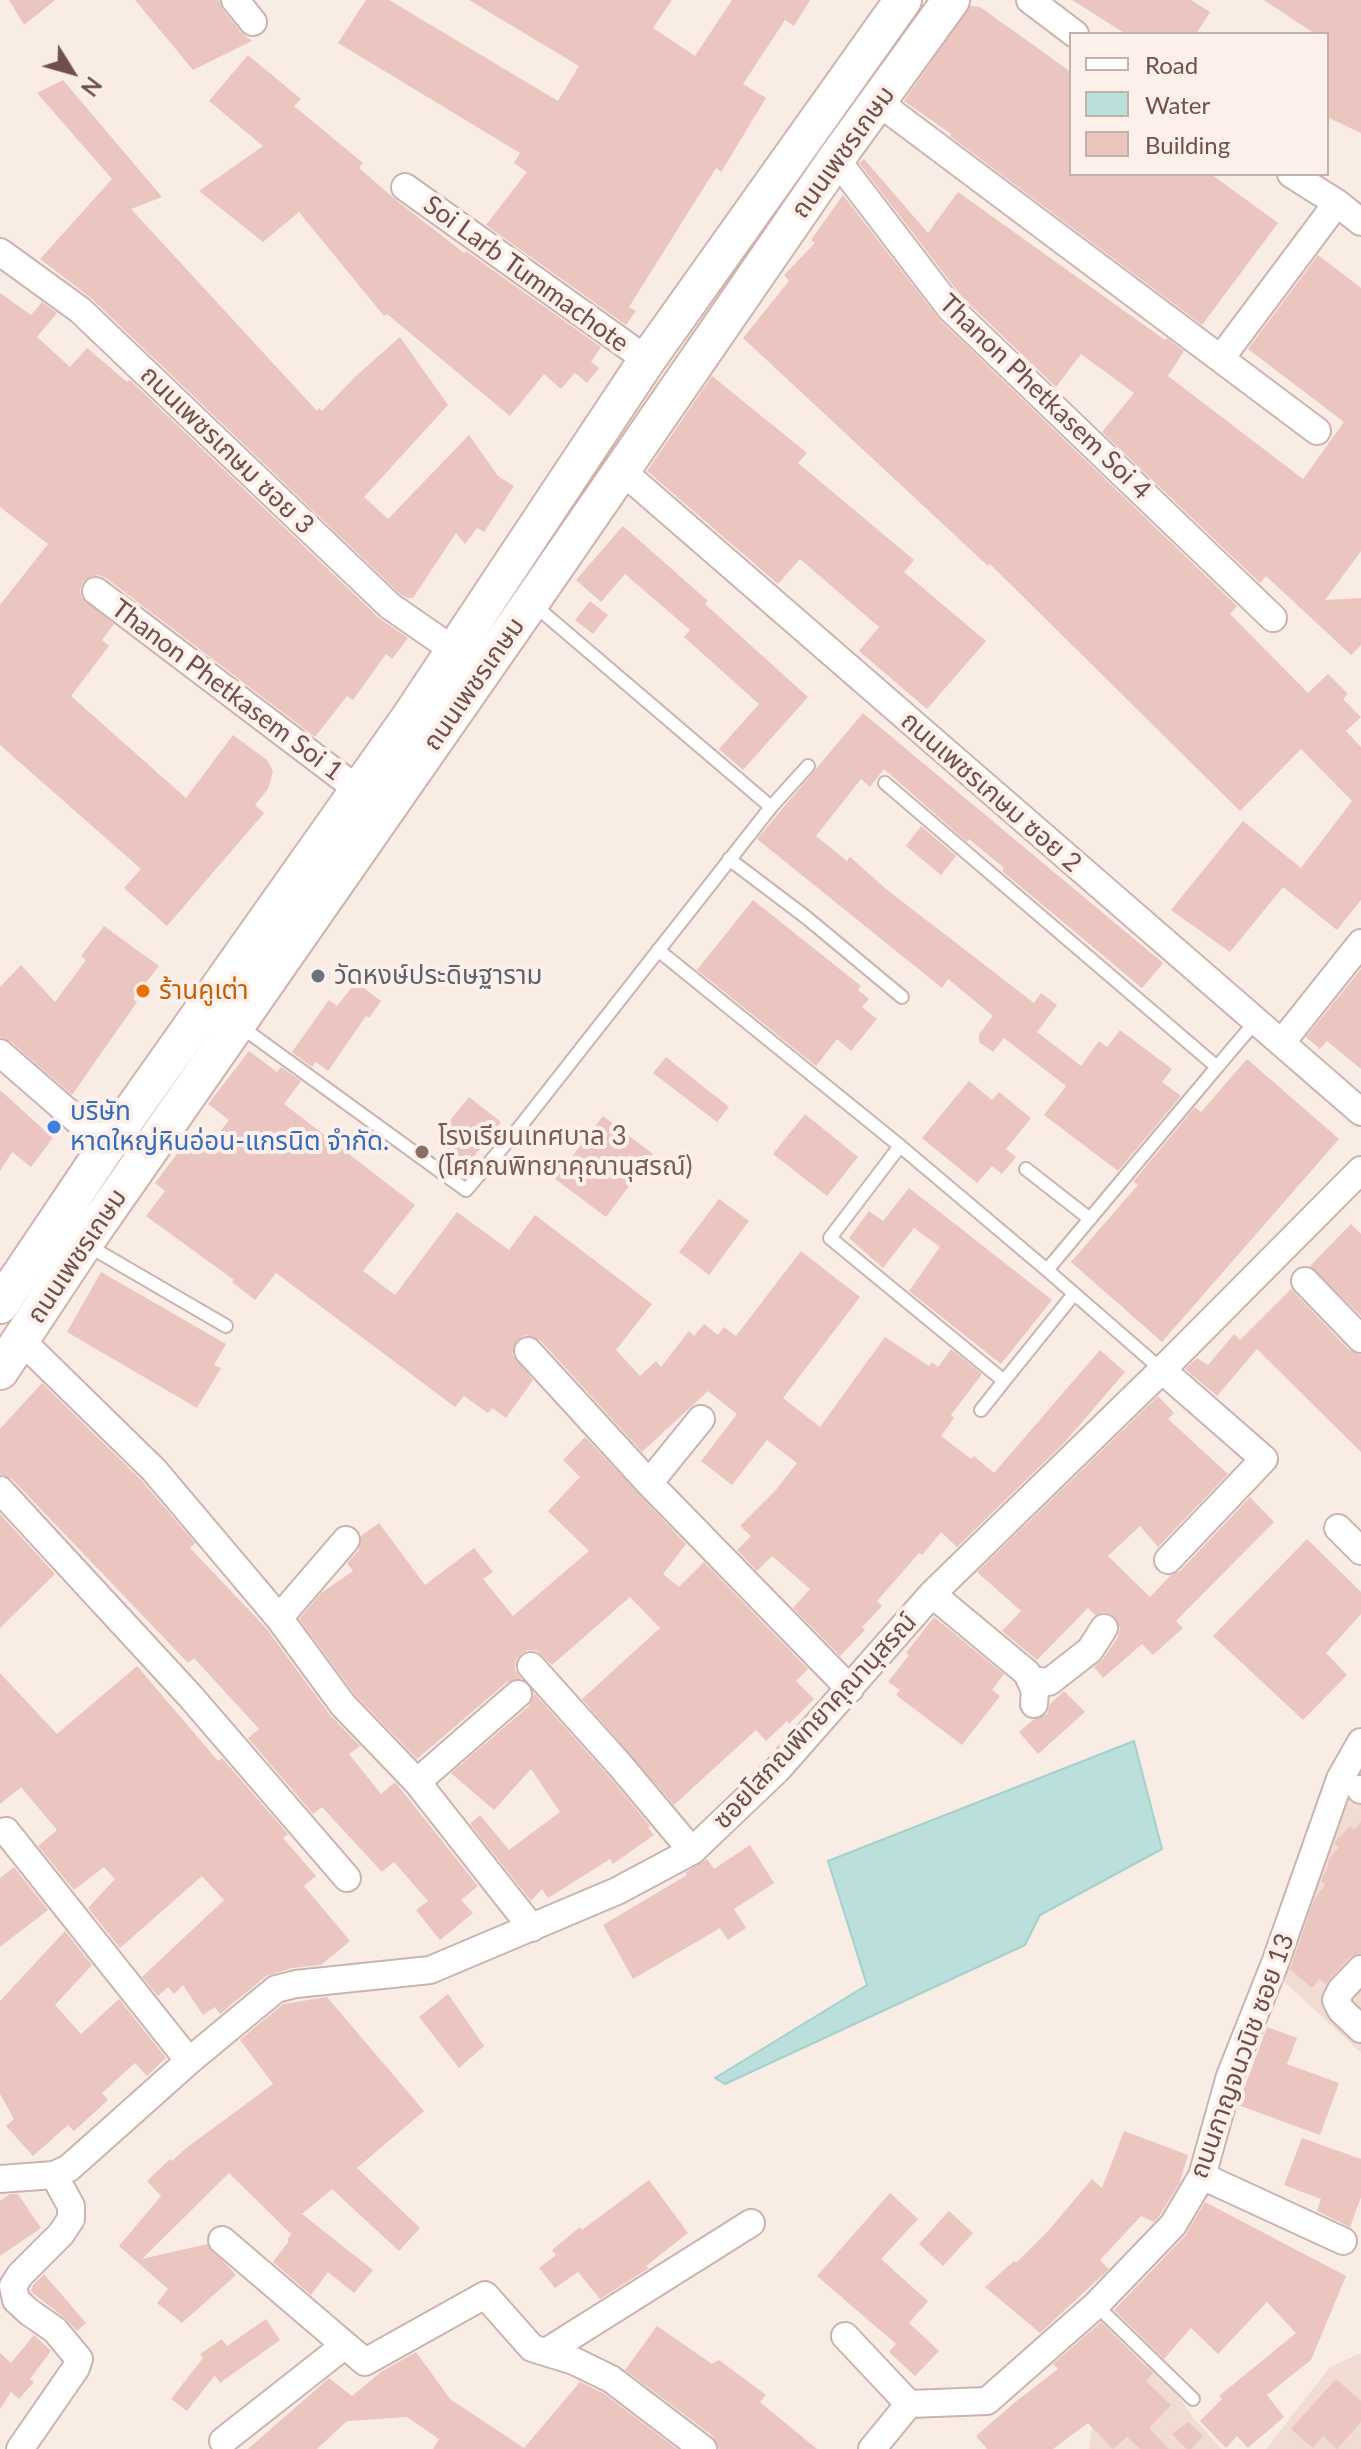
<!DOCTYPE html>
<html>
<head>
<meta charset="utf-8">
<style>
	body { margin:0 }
	#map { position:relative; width:1361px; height:2449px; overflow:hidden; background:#f9ece4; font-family:Lato,sans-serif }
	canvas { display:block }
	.legend { position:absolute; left:1069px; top:32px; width:260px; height:144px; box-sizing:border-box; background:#fdf0ea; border:2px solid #c4b0ab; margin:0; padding:10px 14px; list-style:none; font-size:24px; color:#6f504d }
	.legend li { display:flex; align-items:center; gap:16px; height:40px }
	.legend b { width:40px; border:2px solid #c4b0ab }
	.north { position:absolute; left:32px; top:32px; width:80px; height:80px; -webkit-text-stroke:6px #fdf0ea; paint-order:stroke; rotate:127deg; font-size:22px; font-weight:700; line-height:32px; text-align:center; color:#6f504d }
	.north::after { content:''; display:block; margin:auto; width:28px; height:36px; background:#6f504d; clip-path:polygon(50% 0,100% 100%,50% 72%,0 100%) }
</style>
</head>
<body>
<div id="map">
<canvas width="1361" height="2449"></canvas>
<ul class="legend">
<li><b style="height:10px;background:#fff"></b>Road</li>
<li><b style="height:22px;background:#bbe0dc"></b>Water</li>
<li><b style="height:22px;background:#ebc5bf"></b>Building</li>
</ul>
<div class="north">N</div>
</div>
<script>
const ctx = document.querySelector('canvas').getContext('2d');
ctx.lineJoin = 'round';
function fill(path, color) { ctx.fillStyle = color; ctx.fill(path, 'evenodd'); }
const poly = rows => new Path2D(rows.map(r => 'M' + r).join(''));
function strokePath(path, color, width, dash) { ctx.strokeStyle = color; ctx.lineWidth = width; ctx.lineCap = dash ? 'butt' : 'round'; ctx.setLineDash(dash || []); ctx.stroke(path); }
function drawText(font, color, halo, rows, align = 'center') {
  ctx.font = font + ' Lato,"Noto Sans Thai",sans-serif'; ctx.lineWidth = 8; ctx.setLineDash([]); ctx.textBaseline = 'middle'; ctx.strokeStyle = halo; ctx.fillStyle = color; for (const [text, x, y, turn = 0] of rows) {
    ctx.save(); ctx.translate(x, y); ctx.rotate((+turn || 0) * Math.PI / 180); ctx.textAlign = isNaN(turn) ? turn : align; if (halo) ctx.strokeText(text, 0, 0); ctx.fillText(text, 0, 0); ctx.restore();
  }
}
const residential = poly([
	[1361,1758,1361,2053,1275,1973],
	[1361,2353,1361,2449,1266,2449,1330,2367],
	[1152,2359,1195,2420,1222,2449,1089,2449,1094,2417]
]);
const water = poly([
	[1134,1741,1162,1849,1040,1915,1025,1945,725,2084,715,2078,867,1985,828,1861,1134,1741]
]);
const building = poly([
	[9,0,55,0,24,25],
	[135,0,219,0,223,10,241,32,252,41,193,70],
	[366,0,389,0,558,101,579,66,469,0,672,0,653,28,695,56,732,0,810,0,794,26,785,20,743,84,766,98,721,172,716,168,629,307,636,311,626,325,486,225,527,172,514,163,520,153,338,43],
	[1072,0,1191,0,1210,12,1196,34,1126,34],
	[1264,0,1361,0,1361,133,1327,117,1327,34,1315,34],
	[970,6,980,7,1071,72,1071,174,1211,174,1278,223,1202,325,950,136,951,134,904,101],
	[248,55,301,99,294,106,363,163,359,168,396,200,464,253,466,251,601,347,591,362,599,368,587,383,575,373,561,389,544,374,510,416,387,314,384,316,299,212,263,242,199,191,263,146,209,101],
	[63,80,162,197,131,209,317,411,319,408,322,411,356,376,400,337,448,405,364,497,388,519,469,435,498,476,514,486,484,532,477,528,465,544,456,533,413,598,407,598,400,594,91,298,40,259,112,179,37,93],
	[864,159,928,233,958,192,1165,340,1167,338,1184,351,1168,376,1303,479,1344,422,1248,349,1318,255,1361,288,1361,551,1325,600,1361,598,1361,645,1351,655,1266,576,1260,583,1102,432,1134,393,1081,354,1056,387,962,297,859,163],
	[843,195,939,319,1237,606,1230,614,1308,693,1328,674,1348,694,1343,699,1361,717,1346,731,1361,747,1361,900,1337,930,1283,887,1230,952,1171,910,1243,821,1301,868,1352,801,1301,749,1240,811,990,564,988,566,743,338,789,281,784,275,815,243,811,240],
	[0,293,31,315,42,302,57,313,37,337,70,367,87,348,127,382,130,380,379,618,408,638,392,659,386,654,353,700,347,696,315,737,106,578,97,575,84,581,80,590,82,598,114,624,102,640,109,646,71,696,186,798,233,735,267,760,273,771,268,789,255,805,264,813,167,926,124,888,141,869,0,745,0,605,48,544,0,507],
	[712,376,807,453,798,463,914,560,904,572,986,641,927,709,859,651,879,627,800,559,778,584,647,471],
	[623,526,708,601,705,604,808,697,743,770,719,749,759,704,684,637,690,630,625,574,601,602,576,580],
	[590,601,608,615,593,634,575,620],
	[863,713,1163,963,1142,988,1002,871,1004,868,969,839,967,842,884,769,870,787,861,779,816,836,847,861,850,857,886,889,1034,1003,1041,993,1057,1005,1037,1032,1081,1066,1099,1041,1107,1047,1120,1030,1172,1069,1162,1082,1181,1096,1118,1171,1044,1115,1066,1086,1004,1038,993,1052,979,1042,979,1034,993,1016,948,979,942,988,757,839],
	[921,826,956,856,941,875,906,846],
	[753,900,861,986,858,990,869,999,862,1007,877,1019,851,1051,837,1039,816,1066,697,970],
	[104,926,159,966,133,999,137,1002,72,1095,10,1041,0,1037,0,987,21,965,55,1002,86,960,81,956],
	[1361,969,1361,1069,1327,1041,1320,1049,1306,1037],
	[356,982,381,1001,369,1018,366,1016,328,1071,316,1062,312,1067,292,1052,329,1000,337,1006],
	[249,1051,277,1072,281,1067,301,1081,284,1104,415,1205,363,1271,395,1295,457,1212,509,1250,535,1215,652,1304,616,1350,640,1376,656,1361,661,1367,689,1331,694,1336,704,1324,718,1335,724,1327,736,1336,801,1251,860,1297,783,1398,820,1427,885,1337,929,1366,932,1362,938,1367,951,1349,982,1374,951,1415,954,1418,941,1436,971,1459,974,1456,994,1473,1100,1350,1125,1372,1064,1443,957,1547,941,1532,922,1555,919,1553,877,1601,882,1606,862,1627,865,1630,840,1656,793,1608,810,1589,772,1556,757,1571,737,1550,751,1536,740,1526,775,1491,797,1463,767,1440,732,1485,701,1461,737,1414,708,1391,642,1452,540,1340,525,1335,517,1340,512,1354,533,1380,506,1418,492,1408,488,1413,464,1396,455,1407,276,1273,255,1300,232,1282,234,1280,146,1216,165,1191,155,1183,189,1138,206,1150,229,1120,208,1104],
	[666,1057,729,1107,717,1122,653,1073],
	[1247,1059,1339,1139,1162,1342,1071,1262,1138,1185,1133,1182,1195,1107,1201,1112],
	[969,1081,992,1100,999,1092,1031,1118,1006,1149,1016,1157,1002,1174,992,1166,977,1183,922,1138],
	[0,1090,53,1138,31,1167,12,1152,0,1171],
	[469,1097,501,1122,468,1164,436,1138],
	[805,1114,858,1157,827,1196,773,1154],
	[603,1116,653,1154,606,1217,555,1179],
	[909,1188,1052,1300,1001,1364,909,1291,940,1247,914,1228,883,1268,849,1238,869,1211,883,1221],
	[719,1199,749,1221,709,1275,679,1252],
	[1351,1224,1361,1234,1361,1316,1310,1266],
	[101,1272,226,1344,214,1365,221,1368,197,1408,67,1332],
	[1291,1289,1349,1350,1361,1355,1361,1452,1257,1349,1217,1396,1185,1369,1197,1358,1208,1365,1234,1334,1240,1340],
	[42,1383,142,1481,195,1543,190,1548,266,1628,330,1715,360,1746,349,1754,381,1794,395,1782,478,1886,461,1900,473,1913,440,1940,416,1910,428,1901,394,1862,382,1872,322,1807,313,1814,248,1738,259,1729,194,1658,188,1663,12,1479,0,1474,0,1429],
	[1158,1396,1174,1413,1168,1419,1228,1474,1158,1547,1140,1526,1108,1556,1150,1597,1171,1575,1180,1571,1250,1497,1274,1522,1176,1621,1183,1628,1153,1655,1142,1644,1103,1678,1094,1667,1103,1659,1118,1637,1120,1628,1113,1615,1104,1612,1095,1615,1088,1608,1037,1660,1002,1631,1021,1611,977,1572],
	[585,1437,686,1544,663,1574,679,1587,704,1562,808,1669,796,1681,814,1699,789,1724,787,1721,766,1741,756,1730,674,1805,582,1699,660,1628,630,1597,552,1665,537,1651,528,1650,521,1654,516,1660,515,1669,521,1679,507,1682,417,1759,355,1695,299,1619,321,1593,353,1571,347,1563,359,1550,361,1536,379,1523,425,1585,474,1548,493,1572,483,1579,513,1616,589,1551,548,1511,580,1477,563,1460],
	[0,1514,55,1574,0,1628],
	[1307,1539,1361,1592,1361,1614,1326,1653,1347,1675,1303,1720,1213,1636],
	[934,1617,1004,1674,992,1690,1000,1696,962,1745,896,1695,900,1690,888,1682,909,1655,906,1653],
	[137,1666,218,1761,222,1758,288,1834,283,1838,316,1876,304,1886,350,1941,321,1965,292,1968,266,1976,220,2014,215,2007,203,2015,183,1985,174,1994,168,1987,158,1996,142,1977,224,1900,202,1876,120,1948,88,1908,115,1879,104,1867,74,1890,38,1846,57,1830,21,1787,0,1804,0,1673,57,1734],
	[1064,1691,1085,1712,1038,1754,1019,1732,1033,1720,1047,1714,1050,1704],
	[534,1693,607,1774,650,1826,648,1828,654,1835,613,1864,610,1859,548,1898,542,1889,531,1901,470,1824,480,1815,509,1850,560,1812,531,1769,494,1810,451,1773,529,1706],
	[1361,1822,1361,1953,1349,1958,1326,1984,1319,1979,1312,1988,1290,1969,1314,1900,1325,1885,1321,1881,1328,1867,1329,1859,1339,1847,1334,1843,1350,1826,1354,1830],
	[750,1845,774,1883,734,1909,746,1928,728,1940,720,1928,633,1979,603,1925,687,1875,685,1873,707,1859,714,1869],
	[14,1867,48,1910,0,1947,0,1878],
	[65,1931,92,1965,55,2005,81,2034,119,1999,166,2058,147,2076,135,2063,102,2093,108,2100,74,2131,68,2125,33,2156,6,2126,14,2119,0,2094,0,2001],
	[448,1994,484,2046,459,2068,419,2017],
	[327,1997,424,2111,357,2168,420,2228,399,2251,332,2189,302,2214,373,2270,354,2293,328,2272,311,2295,273,2262,289,2241,287,2240,291,2234,229,2173,142,2259,207,2244,236,2275,182,2323,157,2303,168,2289,119,2246,161,2196,147,2181,170,2159,172,2161,185,2149,273,2084,240,2040,283,2004],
	[1267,2027,1297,2038,1287,2064,1339,2083,1320,2135,1238,2105],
	[1124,2131,1188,2155,1179,2184,1160,2215,1154,2222,1141,2216,1100,2260,1109,2269,1040,2333,985,2287,1014,2261,1016,2263,1049,2230,1092,2179,1102,2188],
	[1302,2138,1361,2159,1361,2197,1350,2227,1317,2211,1321,2199,1284,2185],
	[649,2180,688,2233,646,2266,649,2268,600,2299,578,2272,555,2288,539,2268,556,2255,552,2250,580,2227,582,2230],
	[890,2193,918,2219,881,2259,928,2301,909,2323,939,2351,915,2376,889,2352,896,2344,817,2276],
	[10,2194,18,2194,41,2228,0,2256,0,2201],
	[1205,2202,1346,2276,1311,2360,1267,2395,1284,2417,1248,2448,1237,2436,1226,2448,1200,2421,1222,2399,1219,2396,1296,2333,1267,2302,1218,2354,1191,2328,1164,2359,1114,2310,1185,2236],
	[949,2211,973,2233,943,2266,919,2244],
	[44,2274,86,2323,77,2331,64,2317,31,2292,33,2285],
	[266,2319,280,2340,220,2383,215,2375,187,2411,171,2399,203,2358,200,2354,222,2339,227,2346],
	[1101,2322,1153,2373,1146,2381,1171,2405,1149,2428,1169,2449,1140,2449,1127,2437,1113,2449,1088,2423,1053,2449,987,2449,976,2436,1014,2403,1058,2369,1053,2364],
	[657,2326,712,2364,719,2360,766,2395,760,2402,817,2449,719,2449,713,2436,625,2370],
	[34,2335,51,2351,30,2379,34,2382,19,2399,11,2392,0,2409,0,2353,11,2363],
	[416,2352,450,2399,524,2448,580,2382,603,2393,677,2449,433,2449,439,2439,407,2417,347,2421,317,2449,248,2449,329,2378,352,2396,381,2372],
	[1336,2379,1361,2401,1361,2422,1337,2449,1323,2436,1313,2448,1291,2429],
	[1188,2422,1203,2436,1191,2449,1187,2449,1172,2434]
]);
const lane = poly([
	[533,604,771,807],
	[885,783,1217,1067,1047,1270],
	[729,859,807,918,902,997],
	[658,950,900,1146],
	[240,1026,466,1190,519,1128,771,807,808,766],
	[1217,1067,1256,1021],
	[1026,1169,1090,1219],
	[87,1245,226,1326],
	[1074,1294,1004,1381,830,1238,900,1146,1047,1270,1162,1370],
	[981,1410,1004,1381],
	[1096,2305,1193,2399]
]);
const street = poly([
	[235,0,253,22],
	[1030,0,1075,34],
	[878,102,1317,431],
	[836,159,950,308,1273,618],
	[1291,174,1337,203,1361,222],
	[405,187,647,360],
	[0,252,80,310,390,606,452,649],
	[1221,358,1337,203],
	[621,470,1361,1112],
	[96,591,357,789],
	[1282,1042,1361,943],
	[0,1053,107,1146],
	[1305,1281,1361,1339],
	[20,1339,154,1470,279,1618,343,1705,417,1782,532,1928],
	[528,1351,649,1483,850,1689],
	[1162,1370,1264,1459,1168,1560],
	[649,1483,701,1419],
	[0,1490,191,1697,347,1878],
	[1338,1528,1361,1551],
	[932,1594,1027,1673,1035,1691,1034,1704],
	[279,1618,346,1540],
	[531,1666,619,1764,692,1851],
	[1030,1680,1049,1682,1090,1650,1104,1628],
	[417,1782,518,1694],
	[1360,1789,1361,1790],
	[6,1831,189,2061],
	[1361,1969,1341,1990,1336,2000,1341,2010,1361,2029],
	[1202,2176,1343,2241],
	[0,2179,54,2175,69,2168,189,2061,276,1989,296,1984,430,1970,617,1891,692,1851,778,1769,932,1594,1162,1370,1361,1170],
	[222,2240,345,2345],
	[845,2336,909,2404],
	[546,2352,751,2223],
	[223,2441,345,2345,365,2362,485,2295,532,2348,574,2361,611,2379,703,2449],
	[20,2449,76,2368,79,2359,55,2330,29,2312,16,2300,13,2286,20,2275,61,2234,71,2219,71,2206,54,2175],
	[872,2449,909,2404,987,2401,1096,2305,1173,2225,1202,2176,1230,2076,1275,1963,1340,1779,1361,1742]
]);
const secondary = poly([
	[0,1305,107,1146,408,720,647,360,903,0],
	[0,1371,84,1244,531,602,836,159,951,0]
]);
const markers = [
	[318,976,8,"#6b7280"],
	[143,991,8,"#e8710a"],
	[54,1127,8,"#3f7fe0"],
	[422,1152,8,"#8d6e63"]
];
const streetNames = [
	["ถนนเพชรเกษม",843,152,-54],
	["Soi Larb Tummachote",526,274,36],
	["Thanon Phetkasem Soi 4",1045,397,44],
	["ถนนเพชรเกษม ซอย 3",227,450,44],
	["ถนนเพชรเกษม",474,684,-55],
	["Thanon Phetkasem Soi 1",227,690,37],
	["ถนนเพชรเกษม ซอย 2",991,792,41],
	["ถนนเพชรเกษม",77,1256,-56],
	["ซอยโสภณพิทยาคุณานุสรณ์",815,1721,-47],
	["ถนนกาญจนวนิช ซอย 13",1242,2056,-70]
];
const worshipNames = [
	["วัดหงษ์ประดิษฐาราม",334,976]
];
const foodNames = [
	["ร้านคูเต่า",159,991]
];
const shopNames = [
	["บริษัท",70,1112],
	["หาดใหญ่หินอ่อน-แกรนิต จำกัด.",70,1142]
];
const educationNames = [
	["โรงเรียนเทศบาล 3",438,1137],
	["(โศภณพิทยาคุณานุสรณ์)",438,1167]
];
fill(residential, '#f0dcd3');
fill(water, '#bbe0dc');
strokePath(water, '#a3d1cc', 2);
fill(building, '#ebc5bf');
strokePath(lane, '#cbb4af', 16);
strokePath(street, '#cbb4af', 30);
strokePath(secondary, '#ceb3ad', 40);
strokePath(lane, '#fff', 12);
strokePath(street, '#fff', 26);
strokePath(secondary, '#fff', 36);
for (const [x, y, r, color] of markers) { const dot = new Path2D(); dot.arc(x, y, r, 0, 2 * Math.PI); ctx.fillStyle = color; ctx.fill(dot); strokePath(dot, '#fdf0ea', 3); }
drawText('26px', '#6f504d', '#fdf0ea', streetNames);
drawText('26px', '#5b616d', '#fdf0ea', worshipNames, 'left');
drawText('26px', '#c56008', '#fdf0ea', foodNames, 'left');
drawText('26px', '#366cbe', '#fdf0ea', shopNames, 'left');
drawText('26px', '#785e54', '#fdf0ea', educationNames, 'left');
</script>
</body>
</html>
